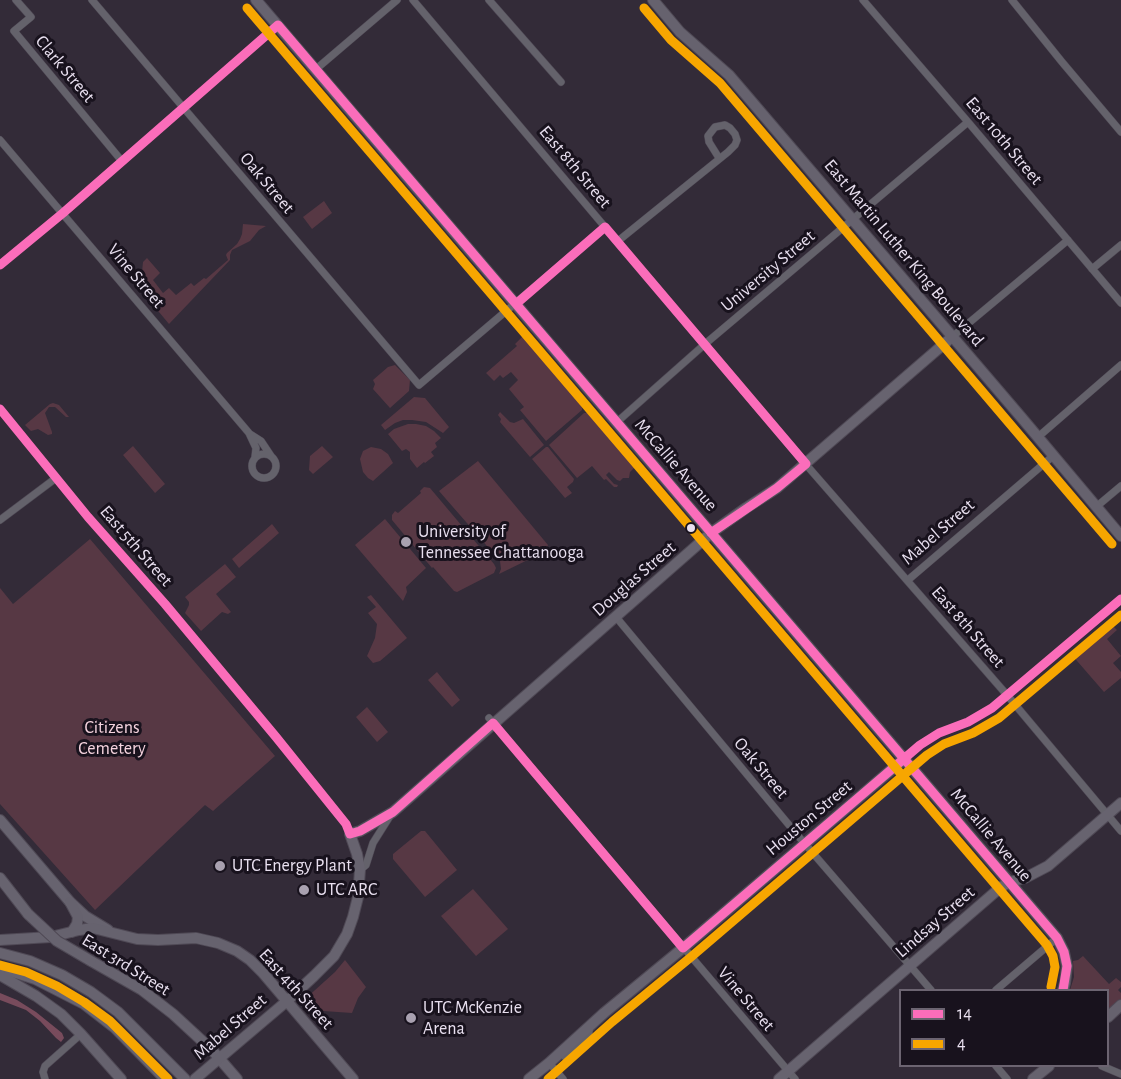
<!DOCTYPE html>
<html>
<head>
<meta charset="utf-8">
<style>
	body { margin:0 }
	#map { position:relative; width:1121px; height:1079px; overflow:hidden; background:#332b38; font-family:"Alegreya Sans",sans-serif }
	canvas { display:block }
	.legend { position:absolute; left:899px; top:989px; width:210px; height:78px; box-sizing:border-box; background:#18121d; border:2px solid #6c6471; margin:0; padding:8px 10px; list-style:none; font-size:18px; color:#e9e0f0 }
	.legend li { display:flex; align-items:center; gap:12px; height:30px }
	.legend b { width:30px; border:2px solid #6c6471 }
</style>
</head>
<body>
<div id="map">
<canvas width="1121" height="1079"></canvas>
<ul class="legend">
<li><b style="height:8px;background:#fb6dba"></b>14</li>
<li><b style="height:8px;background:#f7a600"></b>4</li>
</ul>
</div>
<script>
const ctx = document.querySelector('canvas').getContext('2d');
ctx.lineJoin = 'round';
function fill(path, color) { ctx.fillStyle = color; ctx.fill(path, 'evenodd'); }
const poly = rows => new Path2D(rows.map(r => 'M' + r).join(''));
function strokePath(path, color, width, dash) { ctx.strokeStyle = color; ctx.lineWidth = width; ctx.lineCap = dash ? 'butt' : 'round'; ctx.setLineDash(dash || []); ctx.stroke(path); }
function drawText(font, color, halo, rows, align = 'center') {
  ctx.font = font + ' "Alegreya Sans",sans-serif'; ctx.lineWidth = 6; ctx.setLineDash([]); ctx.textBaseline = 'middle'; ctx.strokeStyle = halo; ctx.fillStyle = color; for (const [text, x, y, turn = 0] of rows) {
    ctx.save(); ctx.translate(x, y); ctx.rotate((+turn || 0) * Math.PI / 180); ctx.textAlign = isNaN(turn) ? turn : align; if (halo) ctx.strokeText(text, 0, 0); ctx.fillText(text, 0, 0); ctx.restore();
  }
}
const green = poly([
	[324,201,332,213,312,229,303,217],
	[243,224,266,226,259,230,250,241,232,250,230,255,230,260,169,324,139,288,139,274,142,272,143,262,147,258,160,273,153,280,163,293,169,288,176,295,191,283,194,286,204,278,206,279,228,260,226,255,227,253,237,244,240,239,242,234],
	[527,334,582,399,582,402,580,404,582,408,582,410,546,441,520,410,524,407,509,389,518,380,511,372,503,378,500,375,494,381,486,373,517,346,515,344,524,335],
	[395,365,410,380,409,391,390,408,373,389,375,384,373,380,388,367],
	[414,397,425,398,449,427,443,433,426,422,412,420,403,420,395,423,385,430,381,425],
	[53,403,59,405,69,417,66,417,55,407,49,407,45,413,52,432,52,434,48,435,38,429,31,431,25,425,50,404],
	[500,412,510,422,514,423,523,419,544,445,530,457,500,422,501,419,498,415],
	[584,413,587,413,590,416,592,414,595,415,635,463,635,467,630,472,629,478,623,478,620,481,617,480,609,472,606,475,614,484,618,485,617,487,614,487,606,479,604,480,592,466,577,478,549,445],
	[408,424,416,424,426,426,434,431,441,438,435,443,437,447,431,452,434,456,425,463,424,462,417,468,410,459,410,452,406,449,402,451,388,434,394,429],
	[133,446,165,484,155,493,123,455],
	[322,446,333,457,313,474,309,470,310,456],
	[371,447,381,449,388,454,393,463,373,481,368,478,363,472,360,459,363,451],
	[546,447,548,447,574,479,573,482,567,487,572,493,565,498,532,459],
	[478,461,548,545,546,551,499,574,501,569,500,561,439,491],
	[424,487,430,488,494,564,496,568,494,573,457,592,454,591,433,567,432,568,392,520,392,515,395,511,398,513,421,493,420,491],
	[385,519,426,568,406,587,407,592,403,601,355,545],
	[272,524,279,533,239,568,232,559],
	[90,539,275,756,213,811,205,805,95,910,0,804,0,588,13,604],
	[225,564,236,577,216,594,231,612,228,614,222,612,201,631,185,613,189,605,189,602,185,597],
	[371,595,407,638,380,661,373,663,367,656,375,638,377,624,368,613,376,607,367,597],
	[1108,621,1117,630,1107,639,1121,656,1113,663,1121,672,1121,678,1104,692,1071,654],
	[437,672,460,700,452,707,428,680],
	[367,707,388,732,377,742,356,717],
	[421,831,425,831,457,870,425,897,393,859,393,854],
	[473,889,508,929,476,956,441,916],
	[1083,956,1109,984,1116,978,1121,982,1121,987,1118,990,1121,993,1121,1001,1108,1009,1108,990,1070,990,1074,977,1073,961,1078,960],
	[345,960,366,987,358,998,352,1013,309,1010,305,1006,304,1000,335,972]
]);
const forest = poly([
	[0,993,17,1000,36,1012,62,1033,64,1038,61,1042,56,1038,40,1021,26,1010,0,1000]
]);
const street = poly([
	[16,0,31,17,14,31,121,160],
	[92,0,419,385,605,227],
	[413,0,802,460,1007,695,1121,831],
	[489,0,561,82],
	[863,0,968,122,1121,303],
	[1012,0,1062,62,1121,132],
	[315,70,397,0],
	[0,140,249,433,256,448,255,457],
	[618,241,728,152,735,145,737,140,735,134,730,128,725,125,715,127,708,136,709,142,719,158],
	[0,265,63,213,278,25],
	[1092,269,1121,245],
	[952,337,1068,240],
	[0,409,88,517,165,604,276,737,346,824,350,834],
	[617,422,705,344,968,122],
	[250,434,261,441,271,456],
	[1038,437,1121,365],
	'252 466a12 12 0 1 1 24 0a12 12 0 1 1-24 0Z',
	[1096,507,1121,486],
	[0,520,56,478],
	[908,580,1053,456],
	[616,617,799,837,931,990],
	[489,718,795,1079],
	[905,758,920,745,939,733,968,722,992,708,1121,599],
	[360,870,366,865,373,843,390,816],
	[996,990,1057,938],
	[564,1056,588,1036,590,1027],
	[552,1066,563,1079],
	[996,1066,1007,1079],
	[1102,1066,1121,1074],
	[45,1079,43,1072,45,1066,81,1034]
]);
const secondary = poly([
	[256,0,1057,938,1064,952,1067,966,1065,983,1063,990],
	[0,820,70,902,85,916,108,930],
	[0,878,28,914],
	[0,953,30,961,62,975,91,992,118,1012,185,1079],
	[91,961,142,990,173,1014,212,1050,237,1079],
	[0,968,35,979,84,1004,115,1028,165,1079],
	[287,1001,314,976,334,956,347,934,353,917,358,897,360,870,357,854,350,834,360,831,393,812,711,533,746,508,777,488,952,337],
	[529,1079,549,1063,604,1013,683,948,905,758],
	[779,1079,1001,887,1010,882,1025,878,1048,866,1121,803]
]);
const primary = poly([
	[653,0,680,32,729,75,1021,417,1121,536],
	[70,902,78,917,77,924,72,932],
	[0,940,51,937,79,930,93,928,137,939,158,940,196,938,218,943,237,951,250,960,263,973,353,1079],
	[0,975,36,996,61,1014,81,1034,121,1079],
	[1108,1017,1121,1005],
	[195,1079,287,1001],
	[1033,1079,1049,1066]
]);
const secondaryBridge = poly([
	[28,914,57,941,91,961]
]);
const bus1 = poly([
	[0,265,63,213,278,25,1057,938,1064,952,1067,966,1063,990],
	[516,304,605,227,806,464,777,488,711,533],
	[0,409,88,517,165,604,276,737,346,824,350,834,360,831,393,812,493,723,683,948,920,745,939,733,968,722,992,708,1121,599]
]);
const bus2 = poly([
	[247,8,1047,945,1053,956,1055,967,1051,987],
	[644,8,671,40,720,83,1112,544],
	[0,965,26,972,57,986,84,1002,110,1021,168,1079],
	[548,1079,612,1022,691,957,927,755,944,744,973,733,999,718,1121,615]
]);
const markers = [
	[691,528,5,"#e9e0f0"],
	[406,542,6,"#a9a1b0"],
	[220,866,6,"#a9a1b0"],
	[304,890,6,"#a9a1b0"],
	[411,1018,6,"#a9a1b0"]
];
const streetNames = [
	["Clark Street",65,69,50],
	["East 10th Street",1004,141,50],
	["East 8th Street",575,167,50],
	["Oak Street",267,183,50],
	["East Martin Luther King Boulevard",904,253,50],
	["University Street",768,271,-40],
	["Vine Street",136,276,50],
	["McCallie Avenue",676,465,49],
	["Mabel Street",938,532,-41],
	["East 5th Street",136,546,49],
	["Douglas Street",634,579,-41],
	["East 8th Street",968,627,49],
	["Oak Street",761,768,50],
	["Houston Street",809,818,-40],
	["McCallie Avenue",991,835,50],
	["Lindsay Street",935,922,-41],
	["East 3rd Street",126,965,32],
	["East 4th Street",296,989,48],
	["Vine Street",746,999,50],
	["Mabel Street",230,1027,-41]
];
const poiNames = [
	["University of",418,532],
	["Tennessee Chattanooga",418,553],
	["UTC Energy Plant",232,866],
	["UTC ARC",316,890],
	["UTC McKenzie",423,1008],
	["Arena",423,1029]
];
const parkNames = [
	["Citizens",112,728],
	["Cemetery",112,749]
];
fill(green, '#573844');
fill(forest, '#784b5c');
strokePath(street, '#4f4955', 8);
strokePath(secondary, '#4f4955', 12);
strokePath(primary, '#4f4955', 12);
strokePath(street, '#64626b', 7);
strokePath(secondary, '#67636f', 10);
strokePath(primary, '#66626e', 10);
strokePath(secondaryBridge, '#4f4955', 12, []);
strokePath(secondaryBridge, '#67636f', 10);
strokePath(bus1, '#fb6dba', 9);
strokePath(bus2, '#f7a600', 9);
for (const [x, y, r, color] of markers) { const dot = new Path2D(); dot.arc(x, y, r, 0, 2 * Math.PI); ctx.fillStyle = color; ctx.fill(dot); strokePath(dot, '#18121d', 2); }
drawText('18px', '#e9e0f0', '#18121d', streetNames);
drawText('18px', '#e9e0f0', '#18121d', poiNames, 'left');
drawText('18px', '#f6d4df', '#18121d', parkNames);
</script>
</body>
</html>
